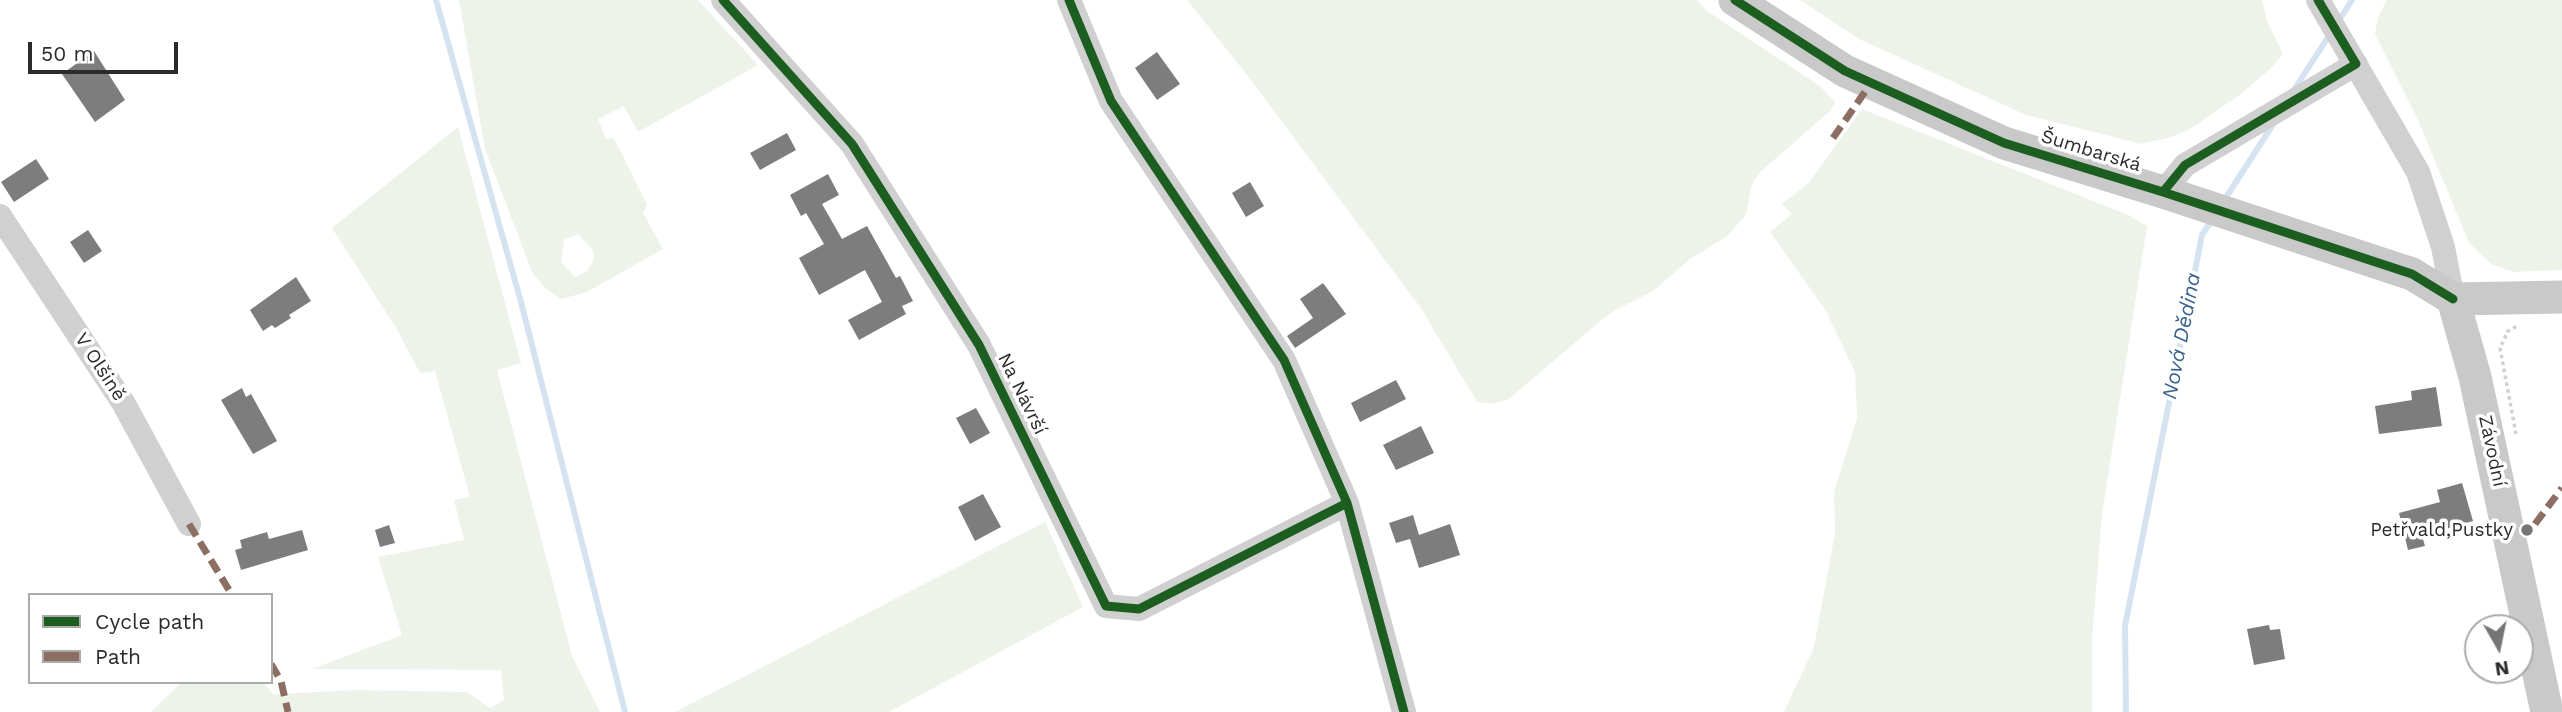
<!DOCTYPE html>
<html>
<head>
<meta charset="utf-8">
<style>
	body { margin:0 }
	#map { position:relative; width:2562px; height:712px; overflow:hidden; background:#fff; font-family:"Work Sans",sans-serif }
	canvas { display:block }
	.legend { position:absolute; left:28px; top:593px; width:245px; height:91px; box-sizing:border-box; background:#fff; border:2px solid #aaa; margin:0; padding:9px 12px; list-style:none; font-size:21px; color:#2b2b2b }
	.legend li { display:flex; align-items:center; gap:14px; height:35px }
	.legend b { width:35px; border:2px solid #aaa }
	.north { position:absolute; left:2464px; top:614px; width:70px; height:70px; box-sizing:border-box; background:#fff; border:2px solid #aaa; border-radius:50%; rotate:171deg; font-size:19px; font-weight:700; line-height:28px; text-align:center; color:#2b2b2b }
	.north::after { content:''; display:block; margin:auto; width:24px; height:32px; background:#757575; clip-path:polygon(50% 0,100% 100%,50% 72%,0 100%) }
	.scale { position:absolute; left:28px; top:42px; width:150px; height:32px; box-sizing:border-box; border:4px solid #2b2b2b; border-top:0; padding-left:9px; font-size:21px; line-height:24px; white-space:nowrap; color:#2b2b2b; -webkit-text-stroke:5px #fff; paint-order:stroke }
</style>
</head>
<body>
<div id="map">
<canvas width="2562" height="712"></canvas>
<ul class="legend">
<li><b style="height:9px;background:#1b5e20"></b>Cycle path</li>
<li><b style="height:9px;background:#8d6e63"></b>Path</li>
</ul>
<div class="north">N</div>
<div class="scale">50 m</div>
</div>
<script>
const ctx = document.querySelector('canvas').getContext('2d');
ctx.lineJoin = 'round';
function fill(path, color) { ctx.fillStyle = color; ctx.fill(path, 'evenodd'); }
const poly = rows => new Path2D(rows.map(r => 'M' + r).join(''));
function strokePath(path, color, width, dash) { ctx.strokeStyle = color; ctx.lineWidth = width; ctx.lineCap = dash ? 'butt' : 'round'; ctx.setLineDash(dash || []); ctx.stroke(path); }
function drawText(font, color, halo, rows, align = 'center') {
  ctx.font = font + ' "Work Sans",sans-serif'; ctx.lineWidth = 7; ctx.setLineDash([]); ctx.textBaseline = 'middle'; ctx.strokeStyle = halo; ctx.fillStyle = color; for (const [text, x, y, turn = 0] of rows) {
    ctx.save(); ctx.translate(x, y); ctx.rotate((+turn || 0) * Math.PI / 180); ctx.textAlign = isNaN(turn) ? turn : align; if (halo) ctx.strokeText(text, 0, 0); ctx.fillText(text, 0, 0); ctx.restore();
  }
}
const green = poly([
	[459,0,698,0,758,65,638,132,624,106,598,119,606,139,614,138,647,205,643,213,663,249,587,292,561,299,545,288,532,272,485,149],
	[578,234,593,250,594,259,587,271,575,277,561,262,564,240],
	[1187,0,1697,0,1707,11,1820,86,1835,102,1830,111,1759,173,1752,184,1746,215,1726,237,1690,259,1653,291,1615,310,1598,323,1509,399,1492,404,1477,402,1420,307,1247,75],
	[1800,0,2262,0,2267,21,2283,54,2271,68,2241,94,2190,129,2169,138,2141,144,2026,115,1859,39],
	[2387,0,2562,0,2562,270,2513,272,2491,264,2469,243,2418,120,2375,34,2378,17],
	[1862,109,2126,214,2147,226,2102,515,2092,639,2092,712,1784,712,1814,647,1835,533,1834,492,1857,418,1855,372,1826,311,1770,232,1792,214,1782,204,1809,183],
	[458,127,521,363,497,370,572,656,600,712,151,712,182,682,263,682,273,694,357,690,467,692,490,708,504,700,501,670,312,669,402,635,378,557,464,540,454,500,470,497,435,371,420,373,396,328,332,228],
	[1045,522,1083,607,889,712,675,712]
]);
const stream = poly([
	[436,0,521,302,625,712],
	[2338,22,2352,0],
	[2294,90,2330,34],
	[2223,202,2274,123],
	[2126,712,2125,626,2202,235,2212,220]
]);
const building = poly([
	[94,51,125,100,95,122,62,74],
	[1157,52,1180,84,1157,100,1135,68],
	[787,133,796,150,760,170,750,153],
	[36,159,49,179,14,202,1,182],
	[828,174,839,195,822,204,842,239,867,226,896,278,900,276,913,301,902,306,906,314,859,340,848,320,882,302,865,270,819,295,799,258,824,244,806,213,801,216,790,195],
	[1250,182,1264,206,1246,217,1232,193],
	[88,230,102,251,84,263,70,242],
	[296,277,311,301,289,315,291,318,275,328,272,325,263,331,250,310],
	[1323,283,1346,314,1295,348,1287,336,1313,318,1300,299],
	[1396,380,1406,399,1360,422,1351,403],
	[2436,387,2442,426,2379,434,2375,406,2412,400,2411,391],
	[242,388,246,397,251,394,277,441,253,454,221,400],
	[976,408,990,433,970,444,956,418],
	[1421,426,1434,453,1396,470,1383,445],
	[2462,483,2473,521,2422,536,2425,546,2408,550,2399,513,2440,502,2437,490],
	[983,494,1001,527,975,541,958,507],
	[1413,515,1419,535,1450,524,1460,555,1419,568,1410,539,1396,543,1389,523],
	[389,525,395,543,380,547,375,530],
	[302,530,308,550,241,570,235,550,242,548,240,540,267,532,269,539],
	[2269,625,2270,630,2280,629,2285,659,2254,665,2247,629]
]);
const path = poly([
	[2516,434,2500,348,2508,331,2519,325]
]);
const street = poly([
	[723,0,852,144,979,345,1106,606,1139,609,1347,503],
	[1069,0,1111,101,1284,360,1347,503,1404,712],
	[2318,0,2418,172,2443,247,2453,299],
	[2163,192,2185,165,2356,64],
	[0,216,124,404,189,524]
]);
const secondary = poly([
	[1735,0,1845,71,2004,143,2163,192,2412,274,2453,299],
	[2453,299,2475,377,2547,712],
	[2453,299,2562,297]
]);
const quiet = poly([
	[1833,138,1871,83],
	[189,524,232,595],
	[2535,524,2562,488],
	[271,664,281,681,288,712]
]);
const cycleway = poly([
	[723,0,852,144,979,345,1106,606,1139,609,1347,503],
	[1069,0,1111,101,1284,360,1347,503,1404,712],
	[1735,0,1845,71,2004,143,2163,192,2412,274,2453,299],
	[2163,192,2185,165,2356,64,2318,0]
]);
const markers = [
	[2527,530,7,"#757575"]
];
const streetNames = [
	["Šumbarská",2091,151,17],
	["V Olšině",100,367,57],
	["Na Návrší",1022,394,64],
	["Závodní",2492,451,78]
];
const poiNames = [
	["Petřvald,Pustky",2513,530]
];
const waterNames = [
	["Nová Dědina",2182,336,-79]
];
fill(green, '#eef3ea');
strokePath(stream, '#d5e3f1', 6);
fill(building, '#7d7d7d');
strokePath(path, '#d0d0d0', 3.5, [3.5, 3.5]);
strokePath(street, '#d0d0d0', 24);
strokePath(secondary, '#c9c9c9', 33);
strokePath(quiet, '#8d6e63', 7, [14, 7]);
strokePath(cycleway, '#1b5e20', 9);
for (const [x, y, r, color] of markers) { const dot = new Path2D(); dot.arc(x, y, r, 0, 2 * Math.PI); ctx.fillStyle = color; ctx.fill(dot); strokePath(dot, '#fff', 2.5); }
drawText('19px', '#2b2b2b', '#fff', streetNames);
drawText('19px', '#2b2b2b', '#fff', poiNames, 'right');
drawText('italic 21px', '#39638d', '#fff', waterNames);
</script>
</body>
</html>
